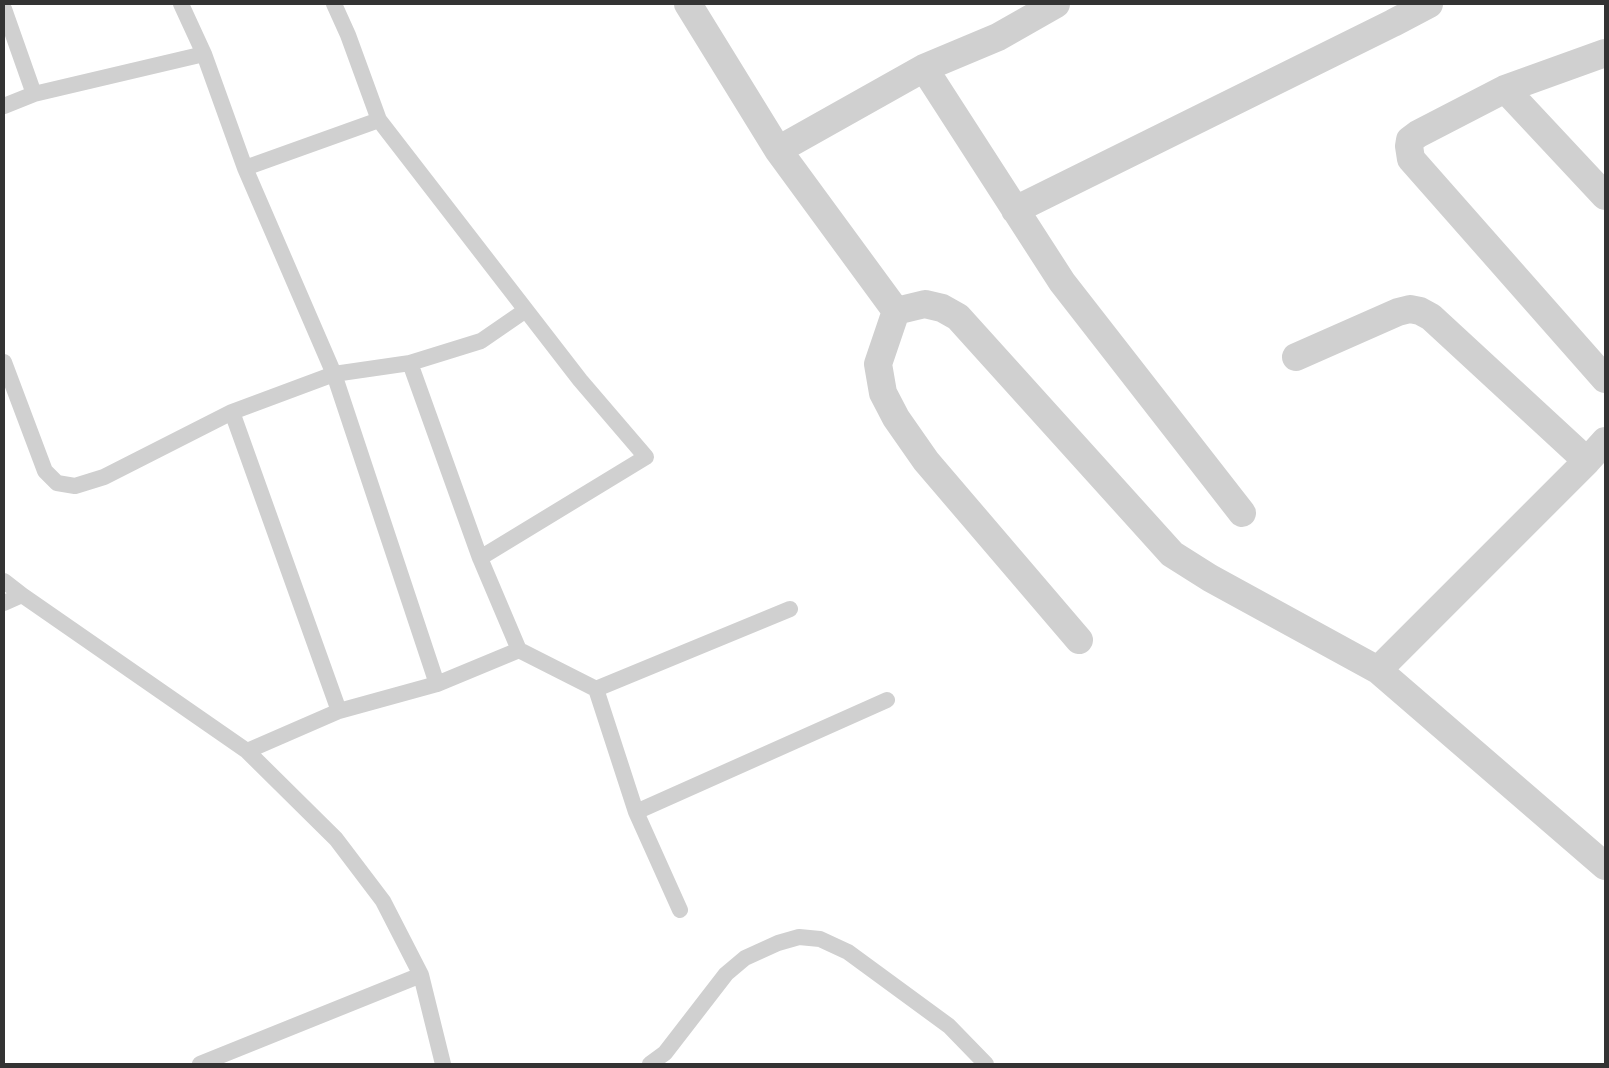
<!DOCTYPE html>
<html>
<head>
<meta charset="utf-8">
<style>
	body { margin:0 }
	#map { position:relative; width:1609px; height:1068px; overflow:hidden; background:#fff; font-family:"Archivo Narrow",sans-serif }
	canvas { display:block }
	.frame { position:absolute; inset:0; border:5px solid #333; pointer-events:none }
</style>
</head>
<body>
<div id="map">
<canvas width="1609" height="1068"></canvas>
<div class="frame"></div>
</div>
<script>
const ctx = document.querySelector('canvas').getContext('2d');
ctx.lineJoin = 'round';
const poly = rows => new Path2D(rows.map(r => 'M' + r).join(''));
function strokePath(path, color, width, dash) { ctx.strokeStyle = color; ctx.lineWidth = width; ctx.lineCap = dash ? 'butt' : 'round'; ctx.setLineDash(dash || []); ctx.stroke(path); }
const lane = poly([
	[334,4,348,35,379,120,580,380,646,457,480,558,410,363],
	[4,9,34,94,204,54,181,4],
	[204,54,245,168,334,374,437,684,339,711],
	[4,106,34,94],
	[245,168,379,120],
	[4,362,45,471,57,483,75,486,104,477,232,412],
	[4,581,22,595,4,603],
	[22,595,247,751,339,711,232,412,334,374,410,363,481,341,526,310],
	[519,650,596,689,790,609],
	[437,684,519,650,480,558],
	[596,689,636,812,887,700],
	[636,812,680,910],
	[421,975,443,1064],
	[200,1064,421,975,383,901,336,839,247,751],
	[650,1064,665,1053,726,974,745,958,778,943,799,937,820,939,848,952,949,1026,986,1064]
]);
const street = poly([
	[688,4,778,150,896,311],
	[1605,53,1505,89,1418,134,1410,140,1409,146,1411,159,1605,379],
	[924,68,1062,282,1242,513],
	[1505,89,1605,196],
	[778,150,924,68,998,37,1056,4],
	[1015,210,1393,23,1429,4],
	[896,311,925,304,942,308,958,317,1172,554,1210,578,1378,670,1605,866],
	[896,311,878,364,883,393,896,418,926,461,1079,640],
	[1296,357,1398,312,1410,309,1420,311,1431,317,1587,461],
	[1378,670,1587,461,1605,441]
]);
strokePath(lane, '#d0d0d0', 16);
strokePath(street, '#d0d0d0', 28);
</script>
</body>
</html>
